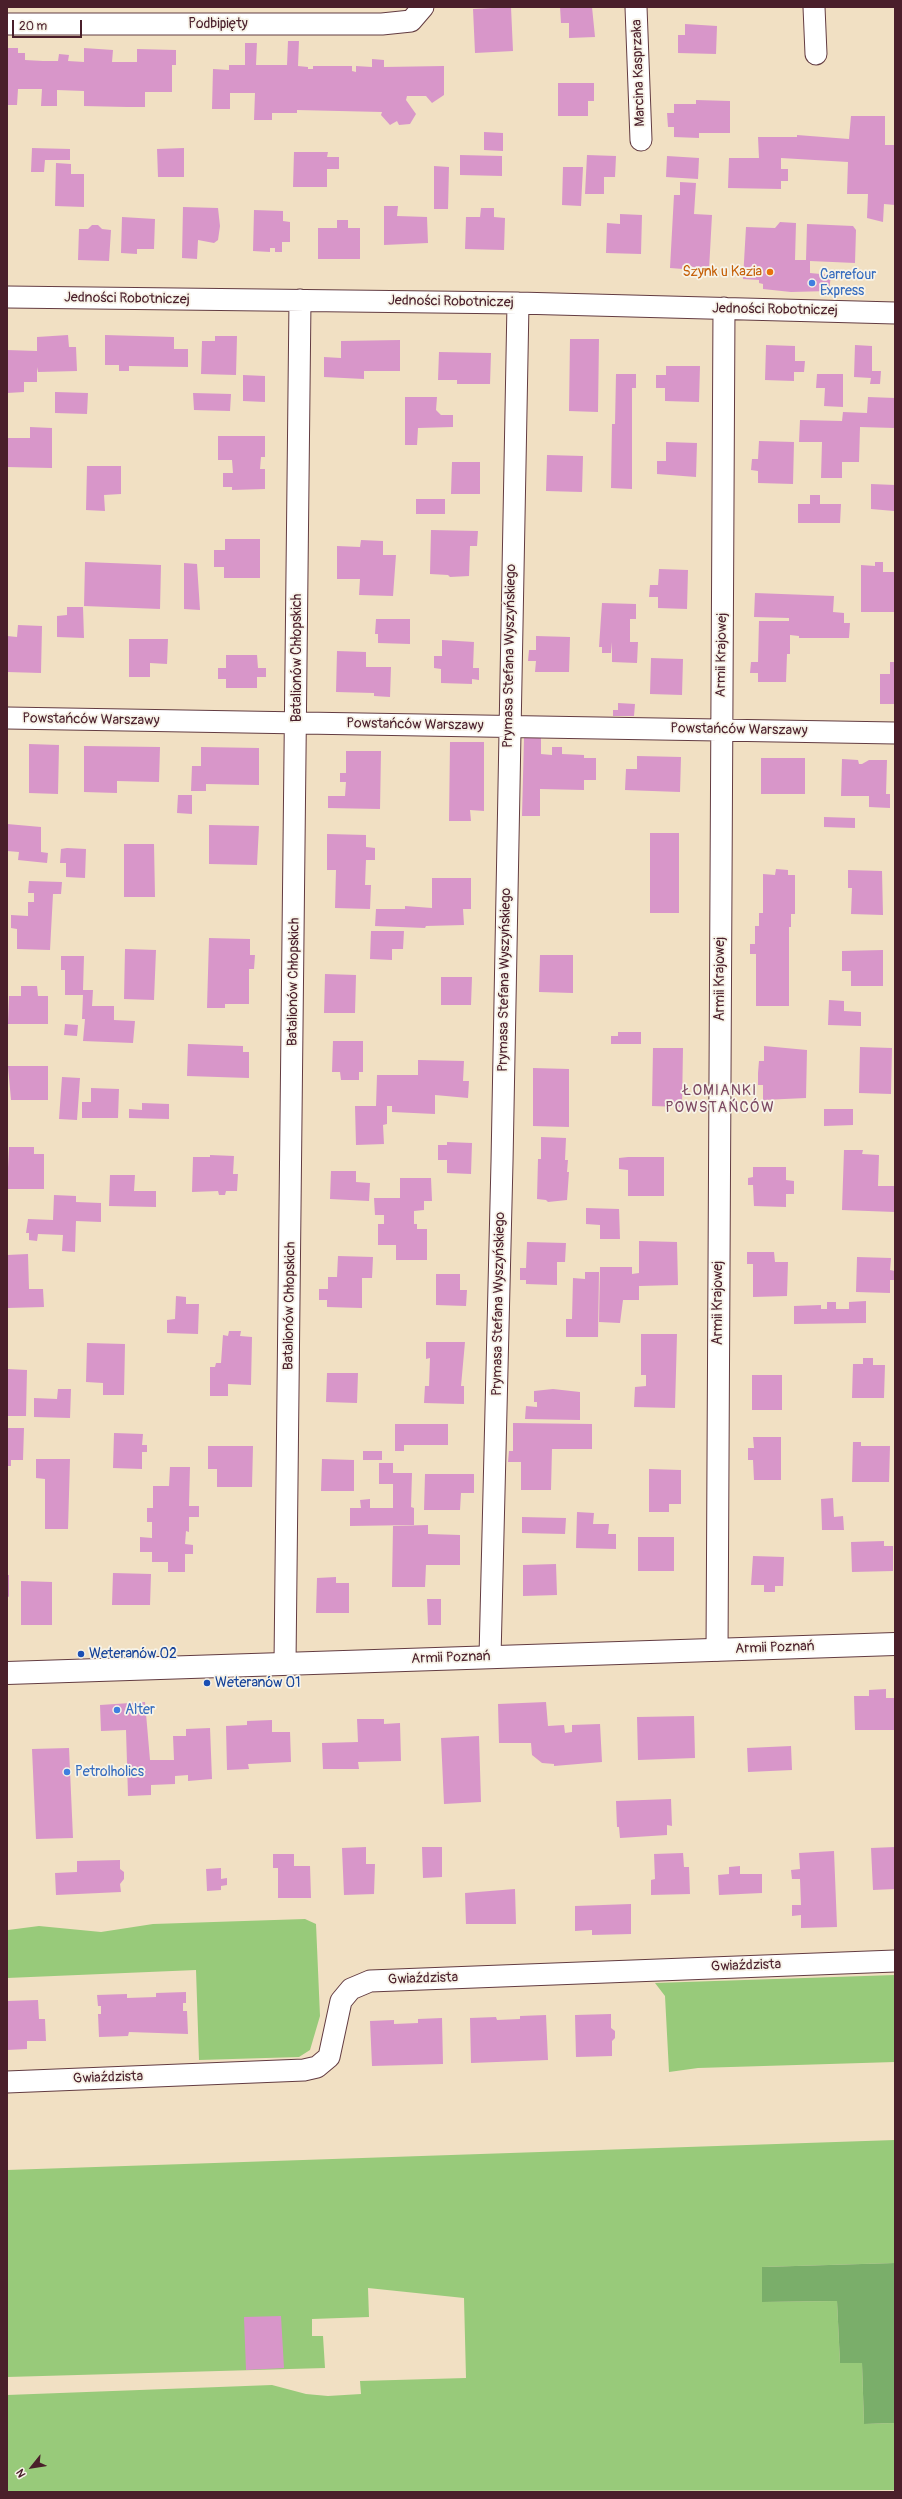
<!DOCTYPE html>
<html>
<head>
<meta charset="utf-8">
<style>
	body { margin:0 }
	#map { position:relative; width:902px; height:2499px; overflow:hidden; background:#f1e0c3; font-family:Pangolin,sans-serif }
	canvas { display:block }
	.frame { position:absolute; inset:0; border:8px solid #4a1f2b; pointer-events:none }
	.north { position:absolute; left:12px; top:2447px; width:40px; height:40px; -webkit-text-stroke:3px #f7f3e8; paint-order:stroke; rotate:240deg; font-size:11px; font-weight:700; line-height:16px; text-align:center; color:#4a1f2b }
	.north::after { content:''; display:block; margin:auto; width:14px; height:18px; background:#4a1f2b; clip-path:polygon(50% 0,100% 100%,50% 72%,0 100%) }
	.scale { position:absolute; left:12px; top:20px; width:70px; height:18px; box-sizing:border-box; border:2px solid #4a1f2b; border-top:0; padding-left:5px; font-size:12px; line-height:14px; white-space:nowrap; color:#4a1f2b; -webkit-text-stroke:3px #f7f3e8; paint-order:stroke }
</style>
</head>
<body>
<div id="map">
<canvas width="902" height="2499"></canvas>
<div class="frame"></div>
<div class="north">N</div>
<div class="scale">20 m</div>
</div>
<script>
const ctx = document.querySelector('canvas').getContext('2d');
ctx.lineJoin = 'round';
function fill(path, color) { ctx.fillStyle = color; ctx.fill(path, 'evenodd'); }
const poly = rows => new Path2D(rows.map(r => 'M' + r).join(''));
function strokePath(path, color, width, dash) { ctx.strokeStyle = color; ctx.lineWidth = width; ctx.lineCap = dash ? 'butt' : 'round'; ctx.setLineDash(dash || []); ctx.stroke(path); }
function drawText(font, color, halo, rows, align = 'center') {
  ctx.font = font + ' Pangolin,sans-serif'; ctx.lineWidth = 3.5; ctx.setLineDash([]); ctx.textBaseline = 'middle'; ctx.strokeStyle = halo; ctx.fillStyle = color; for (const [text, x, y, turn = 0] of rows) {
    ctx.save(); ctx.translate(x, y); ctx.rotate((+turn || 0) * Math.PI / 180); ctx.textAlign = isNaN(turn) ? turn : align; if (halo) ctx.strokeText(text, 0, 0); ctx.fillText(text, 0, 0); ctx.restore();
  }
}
const green = poly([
	[305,1919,316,1924,320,2016,310,2050,299,2057,199,2060,196,1970,7,1978,8,1930,39,1926,101,1932,153,1924],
	[895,1975,895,2062,698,2068,669,2072,665,1996,655,1983],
	[895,2140,895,2263,762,2267,762,2302,837,2301,840,2363,862,2363,864,2424,895,2423,895,2490,7,2492,7,2395,272,2385,306,2394,328,2396,361,2394,360,2381,466,2378,464,2298,368,2288,369,2317,312,2319,312,2336,323,2336,325,2368,7,2377,7,2170]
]);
const forest = poly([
	[895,2263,895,2423,864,2424,862,2363,840,2363,837,2301,762,2302,762,2267]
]);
const building = poly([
	[511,7,513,51,475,53,473,9],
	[560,7,592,7,595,37,569,38,569,23,561,23],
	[685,24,717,26,716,54,678,53,678,35,685,35],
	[288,41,299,41,298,66,308,67,308,69,313,69,313,66,352,66,352,71,356,72,356,66,372,67,372,59,384,60,384,67,444,66,444,95,432,103,426,96,407,96,406,100,416,114,410,124,399,125,397,121,390,125,381,115,382,112,297,110,297,113,272,113,272,120,254,120,255,93,230,93,230,109,212,109,213,69,229,70,229,65,245,65,245,43,257,43,256,65,287,65],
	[7,48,18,48,18,53,25,53,25,60,43,61,58,61,59,54,69,55,68,61,84,62,84,48,113,50,112,62,137,62,137,49,176,50,176,65,172,65,172,92,145,92,145,107,127,107,84,106,84,91,57,90,57,106,41,106,42,89,18,89,17,105,7,105],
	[558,83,594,83,594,101,588,101,588,116,558,116],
	[696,100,730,101,730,133,699,133,699,138,674,137,674,127,668,127,667,113,674,113,674,104,696,104],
	[851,116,885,116,885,145,895,145,895,205,884,204,883,222,867,218,868,194,847,194,848,162,781,158,781,169,788,169,788,181,781,181,781,189,728,188,729,158,759,158,758,137,797,137,797,135,849,139],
	[484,132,503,133,503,151,484,150],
	[32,148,70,149,70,160,45,160,44,172,31,172],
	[184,148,184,177,158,177,157,149],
	[294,152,328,152,327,157,339,157,339,169,327,169,327,187,293,187],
	[460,155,502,156,502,176,460,175],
	[587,155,616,156,615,177,604,177,604,194,585,194],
	[667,156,699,158,698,179,666,177],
	[56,163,71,164,71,174,84,174,84,207,55,206],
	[434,166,449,167,448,209,434,209],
	[563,167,583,167,581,206,562,205],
	[680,182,696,183,694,214,712,215,709,270,696,269,691,266,683,269,670,268,674,195,680,195],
	[384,206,398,206,397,216,427,217,428,243,384,245],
	[183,207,218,208,220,226,218,240,214,243,198,240,197,259,182,258],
	[481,208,494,208,494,217,505,218,504,250,465,249,466,217,480,217],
	[254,210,283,211,283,221,290,222,290,242,282,242,282,252,275,252,275,248,270,248,270,252,253,251],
	[620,214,642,215,641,254,606,253,607,223,620,224],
	[122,217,155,219,154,249,137,249,137,254,121,253],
	[337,220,348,220,348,228,360,228,360,259,318,259,318,228,337,228],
	[780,222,796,223,795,260,806,260,807,224,853,226,856,230,855,263,810,261,810,273,831,275,829,291,791,292,763,289,763,284,759,283,759,280,743,279,746,227,775,228],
	[92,225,98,225,102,229,111,230,109,261,78,260,79,229,88,229],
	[68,335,69,347,76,347,77,371,38,372,37,367,37,382,24,382,24,392,7,393,7,350,37,351,37,337],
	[105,335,174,337,174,349,188,349,188,367,129,366,129,371,119,371,119,365,105,365],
	[215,336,237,336,236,375,201,374,202,341,215,341],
	[570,339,599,339,598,412,569,411],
	[400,340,400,371,364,371,364,379,324,377,324,357,341,358,341,341],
	[766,345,795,346,795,361,805,361,804,372,794,372,794,381,765,380],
	[855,345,872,346,872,371,881,371,880,384,870,384,871,378,854,377],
	[439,352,491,353,490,384,457,384,457,380,438,380],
	[666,366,700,366,699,402,665,401,665,388,656,388,656,375,666,375],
	[616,374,636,374,636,388,632,388,632,489,611,488,612,424,615,424],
	[817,374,843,374,843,407,824,406,825,388,816,388],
	[243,375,265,376,265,402,243,401],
	[55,392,88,393,87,414,55,413],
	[193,393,231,394,230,411,194,410],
	[405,397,437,397,436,410,441,415,453,415,453,427,418,428,417,445,405,445],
	[868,397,895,398,895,428,860,427,859,462,842,462,842,478,821,478,822,442,799,442,800,420,842,421,843,412,867,413],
	[30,427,52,428,52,468,7,467,7,438,30,438],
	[218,436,265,436,265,457,261,457,260,469,265,469,265,489,232,490,232,487,223,487,223,473,233,473,232,460,218,460],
	[759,441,794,442,793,484,758,483,758,471,751,470,752,459,758,459],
	[666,442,697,443,696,477,657,474,657,461,666,461],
	[547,455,583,456,582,492,546,491],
	[452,462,480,462,480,494,451,494],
	[87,466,121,466,121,494,104,495,105,511,86,510],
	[871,484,895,485,894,511,871,509],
	[810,495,820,495,820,504,841,504,840,523,798,523,798,504,810,504],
	[416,499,445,499,445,514,416,514],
	[431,530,478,531,477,546,470,546,469,576,450,577,448,575,430,574],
	[225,539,260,539,260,578,224,578,224,567,214,567,214,550,225,550],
	[361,540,383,541,383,555,396,555,393,596,359,595,360,579,337,579,337,546,360,547],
	[85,562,161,565,160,609,84,606],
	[875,562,883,562,883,572,895,572,895,612,861,612,861,565,875,566],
	[184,563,197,564,200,610,184,609],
	[659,569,688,570,687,609,658,608,658,597,649,597,650,585,658,585],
	[755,593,834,596,833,612,844,613,844,623,850,623,849,638,799,638,799,636,790,635,790,654,787,654,786,682,758,682,758,673,750,673,751,662,758,662,759,621,789,621,789,618,754,617],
	[602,603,636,604,636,619,630,619,630,642,638,642,637,663,612,662,612,642,611,653,602,653,602,647,599,647],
	[67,607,83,607,84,638,57,637,57,616,67,615],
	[376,619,410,619,410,644,378,643,378,634,375,634],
	[18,625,42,626,41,673,7,672,7,636,17,637],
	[536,636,570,637,569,672,535,672,536,661,528,661,529,650,536,650],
	[129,639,168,639,167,664,150,663,150,677,129,677],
	[442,640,474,642,473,668,479,668,479,680,472,679,472,684,441,683,441,669,434,668,434,656,442,656],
	[337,651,366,652,366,667,391,667,390,697,374,696,374,693,336,692],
	[226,655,257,655,258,668,266,668,266,677,257,677,257,688,226,688,226,679,218,679,218,668,226,668],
	[651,658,683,659,682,695,650,694],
	[890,662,895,662,895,704,880,704,880,674,890,674],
	[618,703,635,704,634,716,613,716,613,710,618,710],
	[524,738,541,738,541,754,552,755,552,747,562,747,562,754,584,755,584,758,596,758,596,780,584,780,584,790,540,789,540,816,522,816],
	[450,742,484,742,484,811,470,810,471,821,449,821],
	[29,744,59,745,58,794,29,793],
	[84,746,160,747,159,782,117,781,117,793,84,792],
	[201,747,259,748,259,785,206,784,206,791,191,791,192,766,201,766],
	[346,751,381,751,380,809,328,808,328,796,345,796,346,782,340,782,340,773,346,773],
	[637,756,681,757,680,792,625,790,626,769,637,769],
	[761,758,805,758,805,794,761,794],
	[842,759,858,760,859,764,862,764,869,760,887,760,886,794,890,794,890,808,869,807,869,796,841,796],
	[178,795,192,795,192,814,177,813],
	[824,817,855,818,855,828,824,827],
	[7,824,41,827,41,852,48,853,47,863,18,860,19,852,7,851],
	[209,825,259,826,257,865,209,864],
	[650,833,679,833,679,913,650,913],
	[327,834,366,835,366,847,375,848,375,860,366,860,365,885,371,885,370,909,335,908,336,870,327,870],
	[124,844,154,844,155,897,124,897],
	[67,848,86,849,85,878,66,877,66,863,60,863,61,849],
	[776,869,788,870,788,875,795,875,795,914,791,914,791,927,789,927,789,1006,756,1006,756,954,750,954,750,944,755,944,755,926,759,926,759,913,763,913,763,874,775,875],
	[848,870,882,871,883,915,851,914,852,888,848,888],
	[432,878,471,878,471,909,463,909,464,925,426,926,425,928,375,926,376,909,405,909,405,906,432,908],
	[29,881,62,882,61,894,53,894,50,950,17,949,17,929,11,928,11,915,28,916,28,902,34,902,34,893,28,893],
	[371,931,404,931,403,949,392,949,392,960,370,959],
	[209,938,250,939,250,955,255,955,254,969,249,969,249,1004,225,1004,225,1008,207,1008],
	[125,949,156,950,154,1000,124,999],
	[883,950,883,986,851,986,851,971,842,971,842,951],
	[540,955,573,955,573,993,539,992],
	[61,956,84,956,83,990,93,990,92,1006,114,1006,114,1020,135,1021,133,1043,83,1041,85,1019,82,1019,83,995,65,995,65,970,61,970],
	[325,974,356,975,355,1013,324,1013],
	[441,977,472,977,471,1005,441,1005],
	[21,986,37,986,38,996,48,996,48,1024,8,1024,9,996,21,996],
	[829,1000,844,1001,844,1011,861,1012,861,1026,828,1025],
	[65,1024,78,1025,77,1036,64,1035],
	[618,1032,641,1032,641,1044,611,1044,611,1036,618,1036],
	[333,1041,363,1041,363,1072,359,1072,359,1080,341,1080,340,1072,332,1072],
	[188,1044,243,1046,243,1052,249,1052,249,1078,187,1076],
	[764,1046,807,1050,806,1098,763,1100,763,1085,758,1085,758,1073,759,1061,764,1061],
	[860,1047,892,1048,891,1094,859,1093],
	[653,1048,683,1048,682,1107,652,1106],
	[418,1060,464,1061,463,1081,469,1081,468,1098,435,1095,435,1114,392,1112,392,1106,387,1106,387,1124,383,1125,384,1144,356,1145,355,1106,376,1106,377,1075,418,1075],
	[8,1066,48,1066,48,1100,11,1100],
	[533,1068,569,1069,569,1127,533,1126],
	[62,1077,80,1078,77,1120,59,1119],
	[91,1088,119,1089,118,1118,82,1118,82,1102,91,1102],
	[142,1103,169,1104,169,1119,129,1118,129,1109,142,1110],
	[824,1109,853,1109,853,1125,824,1126],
	[541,1137,566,1138,565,1160,568,1160,567,1172,569,1172,567,1200,548,1202,546,1200,537,1199,538,1159,541,1159],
	[447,1142,472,1143,471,1174,447,1173,447,1160,438,1160,438,1145,447,1145],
	[9,1147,34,1147,34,1154,44,1154,44,1189,7,1189],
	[844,1150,863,1150,862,1154,879,1155,878,1186,895,1186,895,1212,842,1210],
	[210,1155,234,1156,233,1174,238,1174,237,1191,226,1191,225,1195,219,1195,218,1191,192,1192,193,1157,210,1157],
	[628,1157,664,1157,664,1196,628,1196,628,1170,619,1169,619,1158],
	[753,1167,786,1167,786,1180,794,1181,794,1194,786,1194,786,1207,754,1206,753,1185,748,1185,748,1178,753,1177],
	[331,1171,356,1171,356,1182,370,1183,369,1201,330,1199],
	[110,1175,135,1175,134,1191,156,1191,156,1207,109,1206],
	[400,1178,431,1178,432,1201,424,1201,424,1210,414,1211,414,1224,417,1224,417,1229,427,1229,427,1260,396,1260,396,1245,378,1245,378,1224,384,1224,384,1215,375,1215,374,1198,400,1198],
	[54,1195,76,1196,76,1202,101,1203,101,1222,76,1221,75,1252,62,1251,63,1235,38,1234,37,1241,29,1240,29,1233,26,1233,28,1219,53,1220],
	[586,1208,619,1209,620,1239,600,1239,600,1225,586,1224],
	[639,1241,677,1242,678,1285,639,1286,639,1300,623,1300,620,1323,599,1322,600,1267,632,1267,632,1274,639,1273],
	[527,1242,566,1243,565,1262,557,1262,557,1285,526,1284,526,1280,520,1280,520,1268,526,1268],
	[747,1252,774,1252,775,1262,788,1262,787,1296,753,1297,753,1264,747,1264],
	[28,1254,29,1289,43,1289,44,1307,7,1308,7,1255],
	[338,1256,373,1257,372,1278,362,1278,362,1308,327,1307,327,1300,319,1300,319,1289,328,1289,328,1277,337,1277],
	[857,1257,891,1258,890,1270,895,1271,895,1280,890,1280,890,1293,856,1292],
	[585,1272,599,1272,598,1337,566,1337,566,1319,572,1319,573,1278,585,1279],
	[436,1274,460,1274,460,1290,467,1290,466,1306,436,1305],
	[176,1296,186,1297,186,1304,199,1304,198,1334,167,1333,167,1320,175,1319],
	[866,1301,866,1323,794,1324,794,1306,821,1305,821,1309,827,1309,827,1302,836,1302,836,1309,849,1309,849,1302],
	[229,1331,241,1331,240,1336,252,1337,251,1385,228,1384,228,1396,210,1396,210,1367,215,1367,216,1363,221,1363,223,1335,228,1336],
	[641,1334,677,1334,675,1408,634,1407,635,1387,646,1386,646,1375,641,1375],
	[426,1342,465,1342,461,1386,464,1386,464,1404,424,1403,425,1386,429,1386,430,1358,426,1359],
	[87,1343,125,1344,124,1395,103,1395,103,1383,86,1382],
	[863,1358,873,1358,873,1365,885,1365,884,1398,852,1398,853,1364,863,1364],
	[7,1369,27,1370,26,1416,7,1416],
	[327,1373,358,1373,357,1403,326,1402],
	[752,1375,782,1375,782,1410,752,1410],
	[58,1389,71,1389,70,1418,34,1417,34,1398,57,1399],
	[553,1389,580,1392,580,1420,525,1419,526,1406,537,1407,537,1402,534,1402,534,1391],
	[513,1423,592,1424,592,1449,552,1449,551,1490,521,1490,521,1462,508,1462,509,1451,513,1451],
	[395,1424,448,1424,448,1445,404,1445,404,1451,395,1451],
	[7,1428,24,1428,23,1460,11,1460,11,1466,7,1466],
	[114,1433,143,1434,142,1445,147,1445,147,1452,142,1452,142,1469,113,1468],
	[753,1437,781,1437,781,1480,754,1480,753,1460,748,1460,748,1448,754,1448],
	[853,1442,861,1442,861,1446,890,1446,889,1482,852,1482],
	[208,1446,253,1446,252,1487,217,1487,217,1469,208,1469],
	[363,1451,382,1451,382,1460,363,1460],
	[36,1459,70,1459,68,1529,45,1529,45,1479,36,1478],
	[322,1459,354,1460,354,1491,321,1491],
	[379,1463,393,1463,393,1473,412,1473,411,1507,414,1508,414,1525,350,1526,350,1508,361,1508,360,1500,370,1499,370,1508,393,1508,393,1484,379,1484],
	[170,1467,190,1467,189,1506,199,1506,199,1517,189,1517,189,1532,186,1531,185,1544,193,1545,193,1554,185,1554,185,1572,168,1572,168,1562,152,1562,152,1552,140,1552,140,1537,152,1538,152,1522,147,1522,147,1508,153,1508,153,1486,169,1486],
	[649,1469,681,1470,681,1504,669,1504,669,1512,649,1512],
	[425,1474,474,1474,474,1493,461,1493,460,1510,424,1510],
	[833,1498,834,1517,843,1516,844,1530,822,1530,821,1499],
	[577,1512,594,1513,593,1524,609,1524,608,1534,616,1534,616,1549,576,1548],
	[522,1517,566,1518,565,1534,522,1533],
	[428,1525,428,1534,460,1535,460,1565,426,1565,425,1587,392,1587,393,1526],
	[638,1537,674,1537,674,1571,638,1571],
	[884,1541,884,1546,893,1546,893,1571,852,1572,851,1542],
	[753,1556,784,1557,783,1586,775,1586,775,1592,764,1592,764,1585,751,1585],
	[556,1564,557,1595,523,1596,523,1565],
	[113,1573,151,1574,150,1605,112,1605],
	[7,1575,9,1575,9,1597,7,1596],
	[336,1577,336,1583,349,1583,349,1613,316,1613,317,1578],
	[21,1581,52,1582,52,1625,21,1625],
	[427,1599,441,1599,441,1625,428,1625],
	[886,1689,886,1698,895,1698,895,1730,855,1730,854,1696,869,1696,869,1690],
	[145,1702,150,1760,174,1760,173,1736,186,1736,186,1729,210,1728,212,1779,188,1781,188,1775,175,1776,175,1784,151,1785,151,1795,128,1796,126,1730,101,1731,100,1705],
	[546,1702,548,1726,564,1725,565,1733,572,1732,572,1725,600,1724,602,1762,554,1766,554,1764,542,1763,532,1755,531,1743,499,1743,498,1704],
	[694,1716,695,1758,638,1760,637,1717],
	[357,1719,384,1719,384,1724,400,1723,401,1761,358,1762,359,1769,323,1769,322,1743,358,1742],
	[272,1720,272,1732,290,1732,291,1762,248,1764,249,1769,227,1770,226,1726,247,1725,247,1721],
	[479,1736,481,1802,444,1804,441,1738],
	[791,1746,792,1770,748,1772,747,1748],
	[69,1748,73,1838,36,1839,32,1749],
	[671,1799,672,1826,667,1825,667,1835,620,1838,619,1827,617,1827,616,1801],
	[366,1847,366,1864,375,1864,374,1894,344,1895,342,1848],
	[422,1847,442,1847,442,1877,423,1878],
	[895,1847,895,1889,873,1890,871,1848],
	[834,1851,837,1927,801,1928,801,1915,792,1916,792,1905,801,1905,800,1879,792,1879,791,1870,800,1869,799,1853],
	[683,1853,684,1867,689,1867,690,1894,651,1895,651,1880,655,1879,654,1854],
	[273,1854,294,1854,294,1866,310,1866,311,1898,278,1898,278,1868,273,1868],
	[120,1860,120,1869,124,1872,124,1879,120,1884,121,1892,56,1895,55,1873,77,1872,77,1861],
	[740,1866,740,1874,762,1874,762,1893,719,1895,718,1875,729,1874,729,1867],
	[221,1868,221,1879,227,1878,227,1885,221,1886,221,1890,207,1891,206,1869],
	[515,1889,516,1924,466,1924,465,1893],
	[631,1904,631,1934,592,1935,592,1930,575,1931,575,1906],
	[186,1992,186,2003,183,2003,183,2011,187,2011,188,2034,129,2032,128,2036,99,2037,98,2014,101,2014,101,2006,98,2006,97,1995,127,1994,127,1998,156,1997,156,1993],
	[38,2000,39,2019,45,2019,46,2041,27,2041,27,2049,7,2050,7,2001],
	[611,2014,611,2028,615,2031,615,2038,612,2041,612,2056,576,2057,575,2015],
	[546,2015,548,2060,471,2063,470,2018,496,2017,497,2020,520,2019,520,2016],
	[442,2018,443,2064,372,2066,370,2021,394,2020,394,2024,418,2023,418,2019],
	[281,2316,284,2368,246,2370,244,2317]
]);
const minor = poly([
	[636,7,641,140],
	[814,7,816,54],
	[7,24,382,24,411,21,423,7],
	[7,297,518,303,895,313],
	[7,718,895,733],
	[717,1650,724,308],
	[490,1657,502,1162,518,303],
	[285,1663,300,300],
	[7,2082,304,2070,317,2067,329,2057,341,2001,351,1989,370,1981,895,1961]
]);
const tertiary = poly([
	[7,1673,895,1644]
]);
const markers = [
	[770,272,4,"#e8710a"],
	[812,283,4,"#3f7fe0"],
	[81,1654,4,"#1a4fb4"],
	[207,1683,4,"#1a4fb4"],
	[117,1710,4,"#3f7fe0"],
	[67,1772,4,"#3f7fe0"]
];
const streetNames = [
	["Podbipięty",218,24],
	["Marcina Kasprzaka",639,73,-92],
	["Jedności Robotniczej",127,299,1],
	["Jedności Robotniczej",451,302,1],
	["Jedności Robotniczej",775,310,1],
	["Armii Krajowej",722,655,-89],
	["Prymasa Stefana Wyszyńskiego",510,656,-89],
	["Batalionów Chłopskich",297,658,-90],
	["Powstańców Warszawy",91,720,1],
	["Powstańców Warszawy",415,725,1],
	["Powstańców Warszawy",739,730,1],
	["Armii Krajowej",720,979,-90],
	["Prymasa Stefana Wyszyńskiego",505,980,-89],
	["Batalionów Chłopskich",294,982,-89],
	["Armii Krajowej",718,1303,-90],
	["Prymasa Stefana Wyszyńskiego",499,1304,-89],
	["Batalionów Chłopskich",290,1306,-89],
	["Armii Poznań",775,1648,-2],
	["Armii Poznań",451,1658,-2],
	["Gwiaździsta",746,1966,-2],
	["Gwiaździsta",423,1979,-2],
	["Gwiaździsta",108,2078,-2]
];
const foodNames = [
	["Szynk u Kazia",762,272]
];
const shopNames = [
	["Carrefour",820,275],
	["Express",820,291],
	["Alter",125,1710],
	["Petrolholics",75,1772]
];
const transitNames = [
	["Weteranów 02",89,1654],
	["Weteranów 01",215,1683]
];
const neighbourhoodNames = [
	["ŁOMIANKI",720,1091],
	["POWSTAŃCÓW",720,1108]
];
fill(green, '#98ca7a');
fill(forest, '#7aae6a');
fill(building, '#d896c9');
strokePath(minor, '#633c42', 23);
strokePath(tertiary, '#633c42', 24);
strokePath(minor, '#fff', 21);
strokePath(tertiary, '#fff', 22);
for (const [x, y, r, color] of markers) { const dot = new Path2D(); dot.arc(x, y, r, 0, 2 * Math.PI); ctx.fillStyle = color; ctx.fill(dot); strokePath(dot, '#f7f3e8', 1.5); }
drawText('14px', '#4a1f2b', '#f7f3e8', streetNames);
drawText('14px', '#c56008', '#f7f3e8', foodNames, 'right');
drawText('14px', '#366cbe', '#f7f3e8', shopNames, 'left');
drawText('14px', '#164399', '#f7f3e8', transitNames, 'left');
ctx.letterSpacing = '1px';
drawText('15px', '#7c4962', '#f7f3e8', neighbourhoodNames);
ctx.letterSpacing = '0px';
</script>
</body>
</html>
